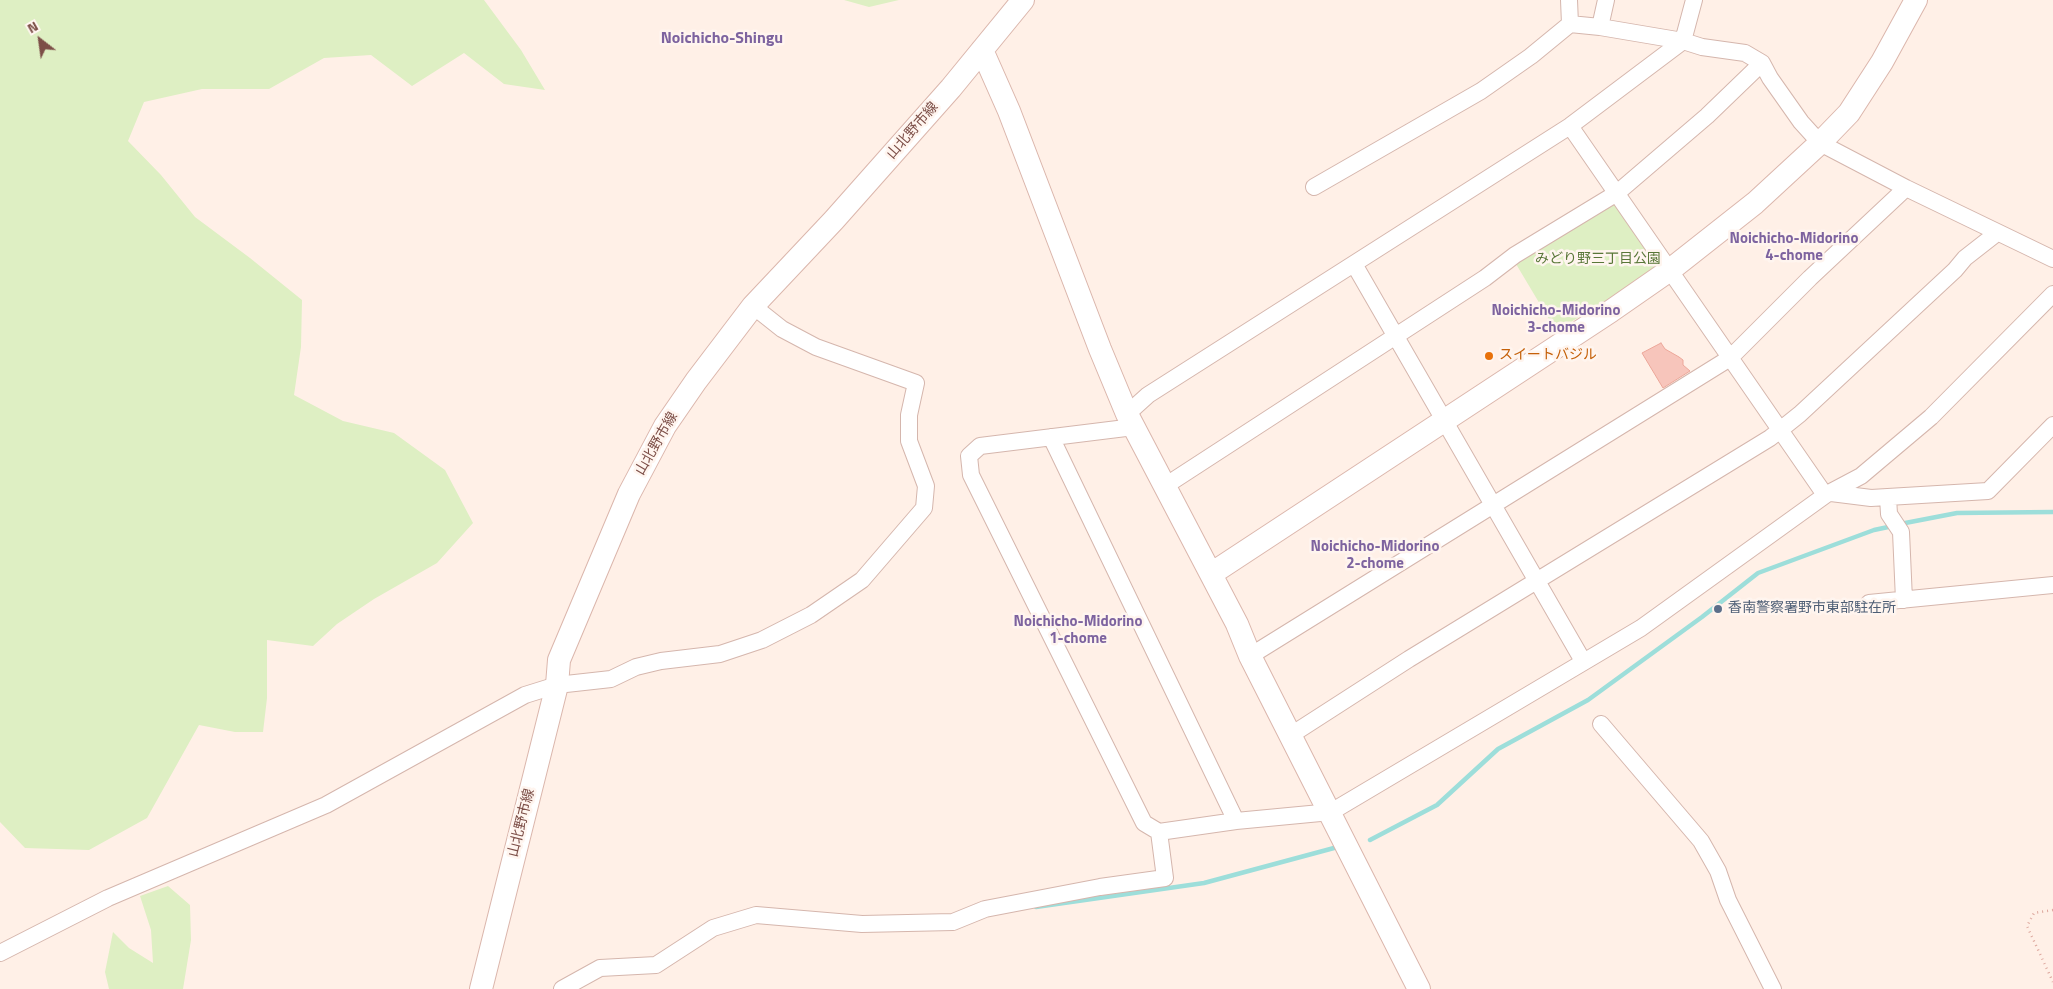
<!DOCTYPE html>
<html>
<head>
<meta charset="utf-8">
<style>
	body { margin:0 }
	#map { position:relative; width:2053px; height:989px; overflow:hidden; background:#fff0e7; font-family:"Titillium Web",sans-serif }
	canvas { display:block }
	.north { position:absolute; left:15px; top:15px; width:50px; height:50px; -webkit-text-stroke:4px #fff5ef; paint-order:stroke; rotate:330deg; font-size:14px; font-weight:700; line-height:20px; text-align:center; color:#7c4e47 }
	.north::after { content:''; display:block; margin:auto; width:18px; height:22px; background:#7c4e47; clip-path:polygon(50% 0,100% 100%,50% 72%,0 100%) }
</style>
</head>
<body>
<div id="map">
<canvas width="2053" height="989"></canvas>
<div class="north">N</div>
</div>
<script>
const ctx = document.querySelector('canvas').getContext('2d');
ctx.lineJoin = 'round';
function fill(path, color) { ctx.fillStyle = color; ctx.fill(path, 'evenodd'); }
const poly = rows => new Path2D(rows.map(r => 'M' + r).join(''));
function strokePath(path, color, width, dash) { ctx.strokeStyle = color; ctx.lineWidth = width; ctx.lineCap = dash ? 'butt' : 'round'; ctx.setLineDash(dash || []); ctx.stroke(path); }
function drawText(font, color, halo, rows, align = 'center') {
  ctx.font = font + ' "Titillium Web","Noto Sans JP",sans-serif'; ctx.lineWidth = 5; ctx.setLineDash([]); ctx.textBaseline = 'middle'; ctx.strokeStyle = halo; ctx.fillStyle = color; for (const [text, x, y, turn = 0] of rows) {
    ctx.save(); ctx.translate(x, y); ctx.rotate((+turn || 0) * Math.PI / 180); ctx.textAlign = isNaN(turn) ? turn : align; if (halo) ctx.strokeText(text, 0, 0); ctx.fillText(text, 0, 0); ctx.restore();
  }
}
const green = poly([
	[0,0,484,0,521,50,545,90,504,84,464,53,412,86,371,55,324,58,269,89,202,89,144,102,128,141,161,175,195,217,250,258,302,300,301,347,294,395,343,421,394,433,445,470,473,523,437,563,374,599,337,624,313,646,267,640,267,698,263,732,235,732,199,725,147,818,89,850,25,848,0,822],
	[844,0,899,0,869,7],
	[1615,204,1660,268,1556,331,1516,264],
	[168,886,190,905,191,940,183,989,109,989,105,972,113,932,129,948,153,963,151,930,140,896]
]);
const stream = poly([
	[1900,524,1957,513,2053,512],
	[1370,840,1437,805,1498,749,1588,700,1702,617,1758,573,1874,530,1893,526],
	[1036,907,1204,883,1334,848]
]);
const building = poly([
	[1661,343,1665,349,1679,357,1683,360,1683,365,1690,371,1663,388,1642,353,1661,343]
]);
const path = poly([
	[2053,910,2034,913,2027,926,2053,982]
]);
const street = poly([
	[1569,0,1570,24],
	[1600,27,1606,0],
	[1570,126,1823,492,1871,498,1988,491,2053,425],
	[1314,187,1481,91,1531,56,1570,24,1600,27,1683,41,1702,47,1745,53,1762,63,1770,78,1801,122,1820,143,1906,188,2053,259],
	[1354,264,1583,661],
	[1127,414,1148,395,1570,126,1683,41,1694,0],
	[1134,427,980,446,969,456,971,475,1144,823,1159,832,1236,821,1331,812,1641,628,1827,494,1861,476,1931,417,2053,294],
	[1051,437,1236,821],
	[1165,486,1485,278,1515,255,1617,193,1707,116,1762,63],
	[1888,497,1889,514,1901,532,1904,600],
	[1869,603,2053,585],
	[1250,656,1730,358,1810,278,1906,188],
	[1601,724,1701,841,1718,871,1728,900,1773,989],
	[1291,735,1409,659,1770,438,1800,414,1955,270,1965,258,1997,233],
	[0,953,108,898,326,805,525,695,557,685,611,679,636,667,661,661,720,654,762,640,811,615,862,580,924,508,926,486,909,441,909,415,916,383,816,347,782,329,753,306],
	[562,989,600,968,656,965,713,928,756,915,862,924,953,922,985,909,1100,887,1165,878,1159,832]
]);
const secondary = poly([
	[982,50,1009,111,1100,349,1127,414,1237,624,1250,656,1419,989],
	[1211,574,1611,311,1670,270,1755,203,1820,143,1849,113,1882,62,1916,0],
	[481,989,557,685,559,660,629,494,665,426,696,381,753,306,834,220,951,88,1023,0]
]);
const markers = [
	[1489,356,5,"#e8710a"],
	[1718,609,5,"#5c6f8a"]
];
const streetNames = [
	["山北野市線",913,131,-49],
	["山北野市線",657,444,-60],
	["山北野市線",522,823,-76]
];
const parkNames = [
	["みどり野三丁目公園",1598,260]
];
const foodNames = [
	["スイートバジル",1499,356]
];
const serviceNames = [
	["香南警察署野市東部駐在所",1728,609]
];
const neighbourhoodNames = [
	["Noichicho-Midorino",1794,239],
	["4-chome",1794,256],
	["Noichicho-Midorino",1556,311],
	["3-chome",1556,328],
	["Noichicho-Midorino",1375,547],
	["2-chome",1375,564],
	["Noichicho-Midorino",1078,622],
	["1-chome",1078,639]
];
const quarterNames = [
	["Noichicho-Shingu",722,39]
];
fill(green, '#deefc3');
strokePath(stream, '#9ddeda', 4.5);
fill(building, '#f7c5bb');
strokePath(building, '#eca699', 1);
strokePath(street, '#d5b6ad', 18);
strokePath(secondary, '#dbb6ac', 24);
strokePath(path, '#dda79d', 2.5, [1, 4]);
strokePath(street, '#fff', 16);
strokePath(secondary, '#fff', 22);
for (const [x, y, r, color] of markers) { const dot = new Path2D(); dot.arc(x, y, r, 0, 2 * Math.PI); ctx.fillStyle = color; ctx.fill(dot); strokePath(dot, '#fff5ef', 2); }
drawText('14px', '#7c4e47', '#fff5ef', streetNames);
drawText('14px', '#597738', '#fff5ef', parkNames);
drawText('14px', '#c56008', '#fff5ef', foodNames, 'left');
drawText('14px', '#4e5e75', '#fff5ef', serviceNames, 'left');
drawText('bold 15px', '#7d639f', '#fff5ef', neighbourhoodNames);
drawText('bold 16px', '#7d639f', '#fff5ef', quarterNames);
</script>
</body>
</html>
